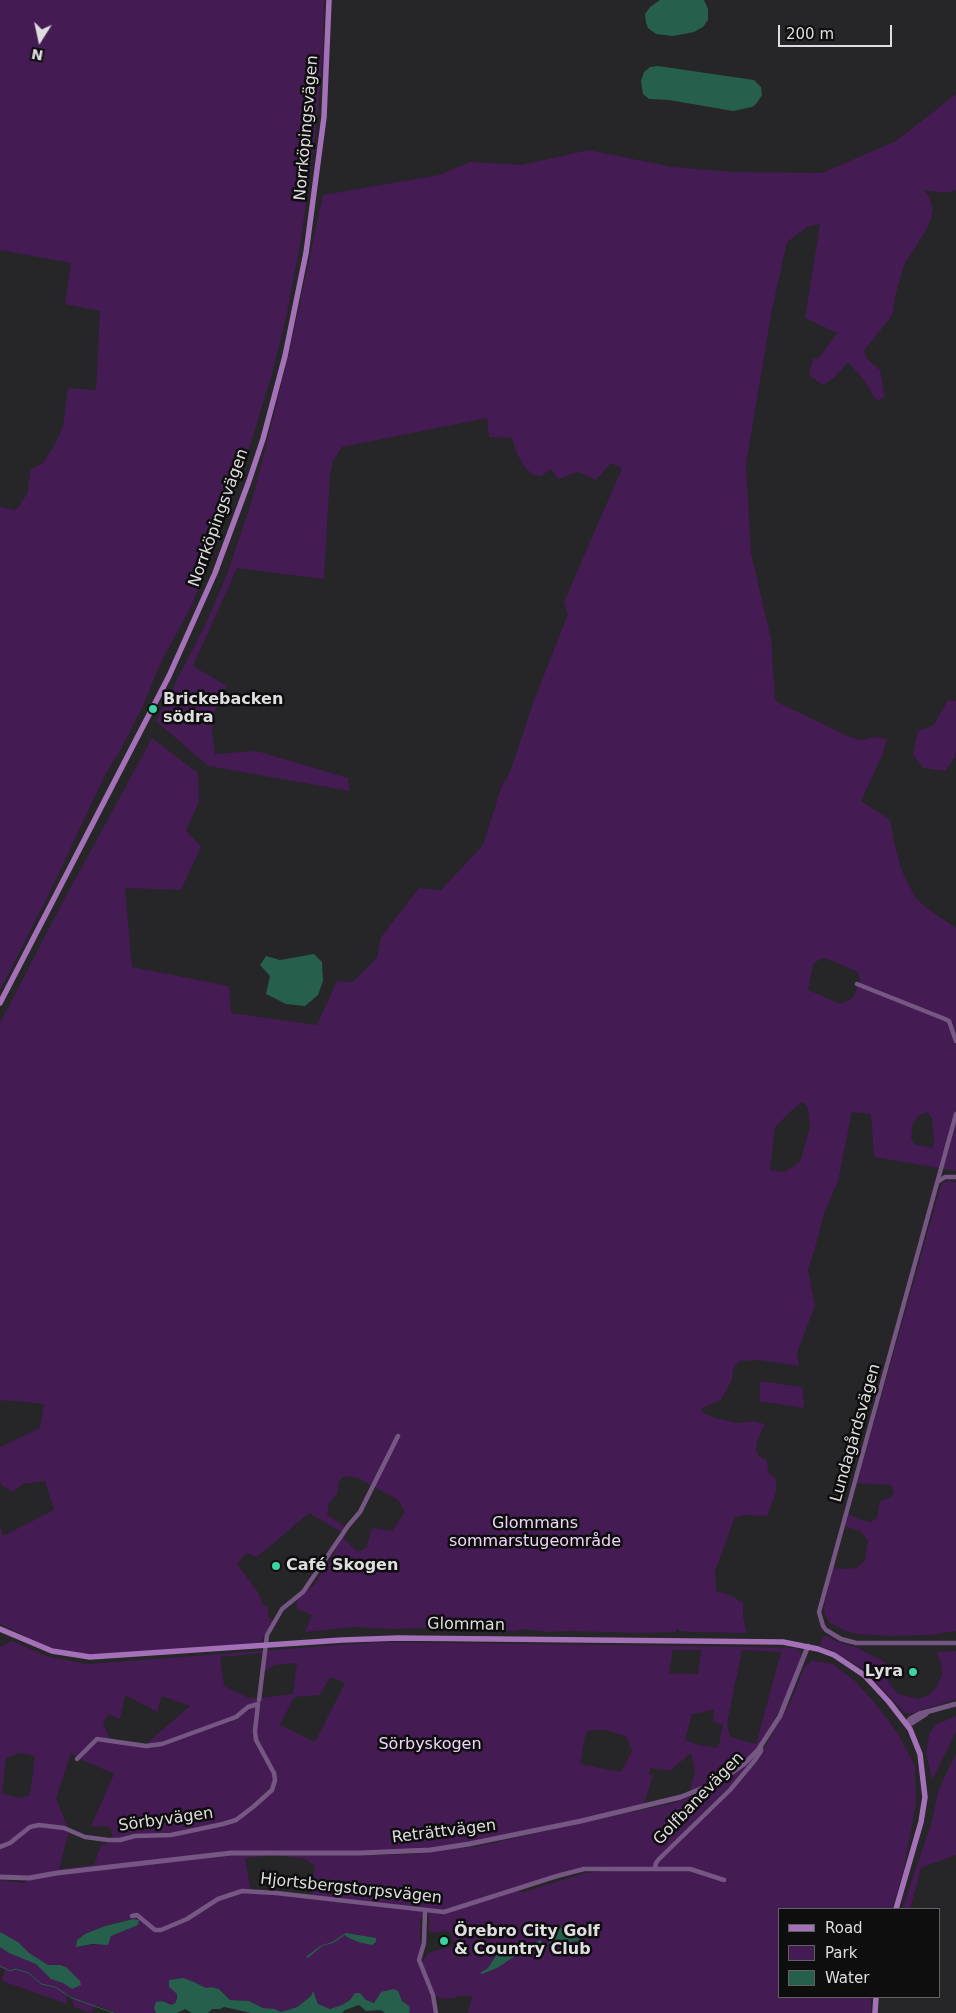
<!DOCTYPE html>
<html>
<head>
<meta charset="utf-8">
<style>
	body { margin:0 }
	#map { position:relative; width:956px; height:2013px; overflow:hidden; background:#262527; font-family:"DejaVu Sans",sans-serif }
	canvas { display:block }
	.legend { position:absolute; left:778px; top:1908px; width:162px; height:90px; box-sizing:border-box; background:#0f0e0f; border:1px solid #626162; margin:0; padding:6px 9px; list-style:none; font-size:15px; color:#dfdddf }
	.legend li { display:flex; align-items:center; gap:10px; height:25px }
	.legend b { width:25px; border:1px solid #626162 }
	.north { position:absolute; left:15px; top:15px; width:50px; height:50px; -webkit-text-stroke:4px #0f0e0f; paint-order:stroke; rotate:190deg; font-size:14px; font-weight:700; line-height:20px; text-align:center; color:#dfdddf }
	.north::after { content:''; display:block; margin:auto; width:18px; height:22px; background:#dfdddf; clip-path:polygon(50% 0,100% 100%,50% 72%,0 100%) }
	.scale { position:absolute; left:778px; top:25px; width:114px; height:22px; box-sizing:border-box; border:2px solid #dfdddf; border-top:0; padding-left:6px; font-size:15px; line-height:18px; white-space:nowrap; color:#dfdddf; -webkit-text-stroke:4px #0f0e0f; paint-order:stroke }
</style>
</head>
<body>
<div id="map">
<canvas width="956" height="2013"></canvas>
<ul class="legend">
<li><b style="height:6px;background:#a471b8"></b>Road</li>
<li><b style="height:14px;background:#441b53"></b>Park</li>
<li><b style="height:14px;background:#265f4b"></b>Water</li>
</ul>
<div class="north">N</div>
<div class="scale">200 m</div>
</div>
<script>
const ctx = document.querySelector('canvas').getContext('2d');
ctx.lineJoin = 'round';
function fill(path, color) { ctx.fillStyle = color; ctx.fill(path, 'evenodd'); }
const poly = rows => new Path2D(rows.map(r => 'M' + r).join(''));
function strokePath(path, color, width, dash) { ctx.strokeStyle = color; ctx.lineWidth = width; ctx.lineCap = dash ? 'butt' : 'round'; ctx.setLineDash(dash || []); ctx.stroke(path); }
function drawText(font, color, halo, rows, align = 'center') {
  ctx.font = font + ' "DejaVu Sans",sans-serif'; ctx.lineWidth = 5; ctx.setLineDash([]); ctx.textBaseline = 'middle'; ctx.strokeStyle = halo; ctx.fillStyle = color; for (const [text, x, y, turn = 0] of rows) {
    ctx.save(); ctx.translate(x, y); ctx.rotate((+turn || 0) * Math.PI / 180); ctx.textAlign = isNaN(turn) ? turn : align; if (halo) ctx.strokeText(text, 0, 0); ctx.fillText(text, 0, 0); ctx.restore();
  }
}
const green = poly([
	[0,0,324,0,323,56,317,120,301,240,286,318,271,378,238,484,192,605,162,660,143,706,121,749,105,775,48,896,0,990,0,507,16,510,27,494,31,469,42,464,55,444,63,426,68,388,96,390,100,311,65,304,71,263,0,250],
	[956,94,956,190,945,193,924,190,929,196,933,210,931,218,928,227,904,265,895,297,892,316,864,351,867,359,880,370,885,397,877,401,863,379,848,362,836,376,825,384,821,384,809,375,813,359,819,358,837,333,805,318,820,224,807,227,787,242,772,310,746,464,751,553,771,639,775,699,779,703,852,738,862,740,875,737,887,739,882,756,861,801,890,820,895,846,902,871,915,897,925,907,956,928,956,1171,874,1157,871,1114,852,1112,838,1181,823,1216,818,1238,808,1270,815,1306,797,1353,799,1366,759,1360,740,1361,733,1369,732,1380,721,1400,704,1407,701,1410,705,1414,715,1418,738,1423,753,1421,765,1424,757,1442,756,1450,759,1457,767,1460,768,1472,776,1479,776,1492,767,1516,744,1515,735,1517,715,1571,716,1591,730,1595,743,1603,743,1617,747,1633,692,1632,680,1631,676,1628,676,1632,638,1633,571,1631,546,1632,526,1629,515,1631,494,1631,449,1627,393,1629,354,1627,305,1632,312,1615,297,1609,297,1597,314,1585,335,1552,342,1532,309,1513,257,1557,246,1553,237,1564,258,1592,263,1605,268,1607,268,1617,273,1621,260,1643,85,1655,67,1652,44,1645,0,1624,0,1525,3,1536,54,1510,45,1481,23,1484,12,1492,1,1485,0,1481,0,1447,40,1428,44,1404,3,1400,0,1402,0,1023,60,907,152,738,198,773,199,802,186,830,201,847,181,890,125,888,132,967,229,986,231,1013,317,1025,337,981,353,982,377,958,381,937,419,888,441,890,483,845,502,785,510,772,533,703,568,614,564,602,622,468,611,463,596,480,578,472,558,479,551,469,541,476,533,475,524,466,516,452,512,438,489,437,487,418,342,447,333,461,330,475,324,579,237,568,193,666,227,686,215,711,212,729,215,754,257,751,348,778,350,791,208,766,156,721,206,623,226,577,253,497,290,349,323,195,439,175,470,162,521,165,589,150,672,167,735,172,822,173,896,141],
	[822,958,828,959,858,972,860,981,853,998,841,1004,808,990,813,964],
	[803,1102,808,1108,810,1127,800,1162,784,1172,770,1170,775,1127,791,1111],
	[927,1112,932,1118,934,1144,931,1148,914,1144,911,1138,913,1122,920,1115],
	[344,1476,358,1478,398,1500,405,1512,392,1531,374,1528,371,1531,367,1547,358,1552,344,1539,346,1527,327,1515,329,1503,337,1494,339,1481],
	[948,700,956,701,956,752,954,758,946,771,923,768,913,755,918,731,934,725],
	[946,1181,956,1182,956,1631,931,1635,891,1636,857,1634,846,1631,830,1623,825,1615,824,1607,826,1597,833,1568,845,1569,856,1568,865,1561,868,1540,860,1531,844,1526,849,1513,858,1519,871,1522,877,1518,880,1501,890,1498,894,1492,891,1485,857,1483,940,1188,942,1183],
	[760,1381,802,1387,804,1402,803,1408,758,1401,760,1397],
	[824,1636,828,1636,835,1641,858,1648,886,1663,887,1678,891,1686,898,1694,919,1699,930,1694,937,1686,942,1675,941,1663,936,1652,956,1651,956,1699,910,1714,905,1713,863,1669,831,1650,819,1646],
	[12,1641,47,1656,87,1664,380,1642,758,1647,796,1648,801,1652,800,1658,789,1692,758,1749,741,1764,715,1781,690,1792,691,1785,695,1772,691,1753,670,1771,650,1768,649,1775,653,1775,644,1804,641,1805,478,1842,413,1850,386,1851,231,1851,34,1875,2,1877,0,1876,0,1647],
	[673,1650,701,1650,698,1674,669,1673],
	[742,1650,781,1652,756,1744,730,1737,727,1724],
	[264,1653,263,1673,274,1665,297,1663,293,1694,261,1698,249,1698,224,1686,220,1657],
	[330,1677,345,1683,315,1742,280,1725,294,1697,320,1695],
	[125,1695,157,1712,162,1696,190,1706,148,1742,146,1746,111,1742,103,1723,109,1714,120,1719],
	[714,1710,713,1722,723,1725,718,1748,699,1745,685,1740,692,1714],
	[593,1730,606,1730,626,1736,632,1751,621,1772,580,1764,586,1732],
	[20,1753,35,1756,30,1795,18,1798,2,1793,6,1758],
	[71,1753,80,1759,114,1774,91,1826,110,1827,114,1841,101,1845,94,1865,59,1869,69,1831,56,1798],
	[811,1660,833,1664,855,1681,880,1709,900,1737,915,1766,916,1803,903,1873,892,1909,780,1909,780,1997,871,1997,871,2013,468,2013,472,1996,457,1996,454,1998,441,1999,434,1995,422,1963,428,1953,455,1945,451,1934,446,1930,437,1933,429,1931,429,1909,311,1896,315,1866,305,1859,276,1855,245,1858,251,1891,421,1911,423,1917,420,1918,420,1943,422,1945,417,1961,431,1996,434,2013,409,2013,410,2009,400,1998,379,1995,376,2001,372,2003,366,2000,360,1993,339,2007,327,2009,318,2004,313,1992,311,1996,297,2007,281,2012,272,2009,263,2008,249,2001,230,2000,221,1990,216,1988,206,1988,194,1982,171,1980,177,1994,177,1999,175,2003,172,2005,162,2001,155,2011,156,2013,116,2013,96,2005,91,2013,74,2007,71,1996,67,1994,67,2004,2,1981,5,1970,0,1968,0,1880,23,1883,30,1880,52,1875,223,1855,386,1855,413,1854,479,1846,677,1802,720,1784,743,1768,758,1753,758,1759,791,1701,804,1668],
	[656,1860,648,1868,585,1873,524,1892,508,1889,578,1869,649,1867],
	[133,1919,138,1925,111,1936,109,1943,76,1947,77,1940,85,1934,112,1924],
	[956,1716,956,1732,932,1780,926,1752,929,1735,935,1725],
	[956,1753,956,1855,921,1868,911,1906,912,1909,902,1909,932,1821,938,1791]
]);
const water = poly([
	[660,0,704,0,708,9,708,20,703,27,694,32,673,36,656,34,648,28,646,23,645,14,650,7],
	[658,66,754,80,761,87,762,95,756,104,752,107,733,111,669,100,649,99,643,94,641,81,644,72,650,67],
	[314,954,322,962,323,981,318,995,305,1006,286,1004,266,994,270,976,260,965,266,956,280,960],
	[133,1919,139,1920,138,1925,111,1936,108,1945,93,1944,76,1947,77,1940,85,1934,105,1926],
	[560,1928,570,1930,576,1937,586,1942,574,1941,561,1946,551,1945,547,1939,548,1934,552,1930],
	[0,1932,18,1942,29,1953,48,1965,60,1965,66,1967,80,1981,81,1985,72,1989,63,1983,51,1979,36,1964,9,1953,0,1947],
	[346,1933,376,1938,376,1942,372,1945,358,1942,347,1937,345,1935,333,1943,322,1946,308,1958,306,1957,320,1946,332,1942],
	[540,1940,544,1944,542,1945,527,1948,497,1968,482,1974,480,1973,488,1968,501,1948,510,1943,533,1944],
	[183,1978,194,1982,206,1988,211,1987,219,1989,230,2000,249,2001,263,2008,275,2009,281,2012,297,2007,311,1996,313,1991,318,2004,330,2009,342,2005,350,2000,355,1993,360,1993,366,2000,374,2003,381,1992,394,1989,398,1991,402,2001,409,2006,410,2009,409,2013,385,2013,381,2010,366,2011,359,2005,345,2010,342,2013,251,2013,224,2007,220,2009,212,2009,208,2013,192,2013,185,2009,177,2013,156,2013,154,2008,156,2002,162,2001,172,2005,175,2003,177,1999,177,1994,169,1987,169,1980]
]);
const stream = poly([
	[0,1966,10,1971,16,1969,29,1973,41,1984,55,1987,72,1998,114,2013]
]);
const minor = poly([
	[857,984,945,1019,949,1021,956,1041],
	[956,1114,819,1612,823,1626,826,1630,841,1639,856,1643,956,1643],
	[939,1181,945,1177,956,1177],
	[259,1700,267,1635,282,1609,303,1592,348,1526,360,1512,398,1436],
	[0,1847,10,1843,30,1827,39,1825,64,1828,85,1837,108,1840,120,1840,135,1836,171,1835,223,1824,236,1820,253,1807,272,1790,275,1780,274,1773,256,1740,255,1731,258,1704,248,1707,236,1717,162,1744,146,1746,97,1739,77,1759],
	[655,1868,656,1863,659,1859,730,1790,755,1760,761,1751,761,1747],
	[425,1910,424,1943,419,1960,433,1995,436,2013],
	[132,1916,137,1915,155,1930,161,1930,187,1919,218,1899,242,1891,276,1893,444,1912,557,1876,584,1869,690,1869,724,1880]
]);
const tertiary = poly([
	[906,1724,910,1719,919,1714,956,1704],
	[906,1724,912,1723,926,1714],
	[0,1877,29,1878,57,1873,231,1853,360,1853,430,1850,469,1844,581,1821,681,1797,720,1781,744,1764,758,1750,780,1716,808,1646]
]);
const secondary = poly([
	[0,1003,169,676,215,573,249,481,263,439,285,356,306,253,324,117,329,0],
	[0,1629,52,1651,90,1657,342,1640,398,1638,783,1642,818,1649,834,1655,864,1675,889,1702,910,1729,920,1754,925,1797,921,1822,896,1909],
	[875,2013,876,1997]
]);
const markers = [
	[153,709,5,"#39d4a5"],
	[276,1566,5,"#39d4a5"],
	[913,1672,5,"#39d4a5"],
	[444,1941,5,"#39d4a5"]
];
const streetNames = [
	["Norrköpingsvägen",307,128,-85],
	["Norrköpingsvägen",219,518,-70],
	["Lundagårdsvägen",856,1433,-74],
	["Glomman",466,1625,1],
	["Golfbanevägen",699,1799,-46],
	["Sörbyvägen",166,1820,-8],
	["Reträttvägen",444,1832,-7],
	["Hjortsbergstorpsvägen",351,1889,6]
];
const poiNames = [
	["Brickebacken",163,700],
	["södra",163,718],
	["Café Skogen",286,1566],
	["Lyra",903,1672,"right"],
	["Örebro City Golf",454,1932],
	["& Country Club",454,1950]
];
const parkNames = [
	["Glommans",535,1524],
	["sommarstugeområde",535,1542],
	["Sörbyskogen",430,1745]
];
fill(green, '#441b53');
fill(water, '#265f4b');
strokePath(stream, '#265f4b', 1);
strokePath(minor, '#765683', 4.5);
strokePath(tertiary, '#765683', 5);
strokePath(secondary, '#a471b8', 5.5);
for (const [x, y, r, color] of markers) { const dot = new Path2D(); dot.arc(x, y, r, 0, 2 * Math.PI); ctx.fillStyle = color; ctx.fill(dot); strokePath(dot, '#0f0e0f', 2); }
drawText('16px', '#dfdddf', '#0f0e0f', streetNames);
drawText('bold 16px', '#dfdddf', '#0f0e0f', poiNames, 'left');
drawText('16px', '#efd5fb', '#0f0e0f', parkNames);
</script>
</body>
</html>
